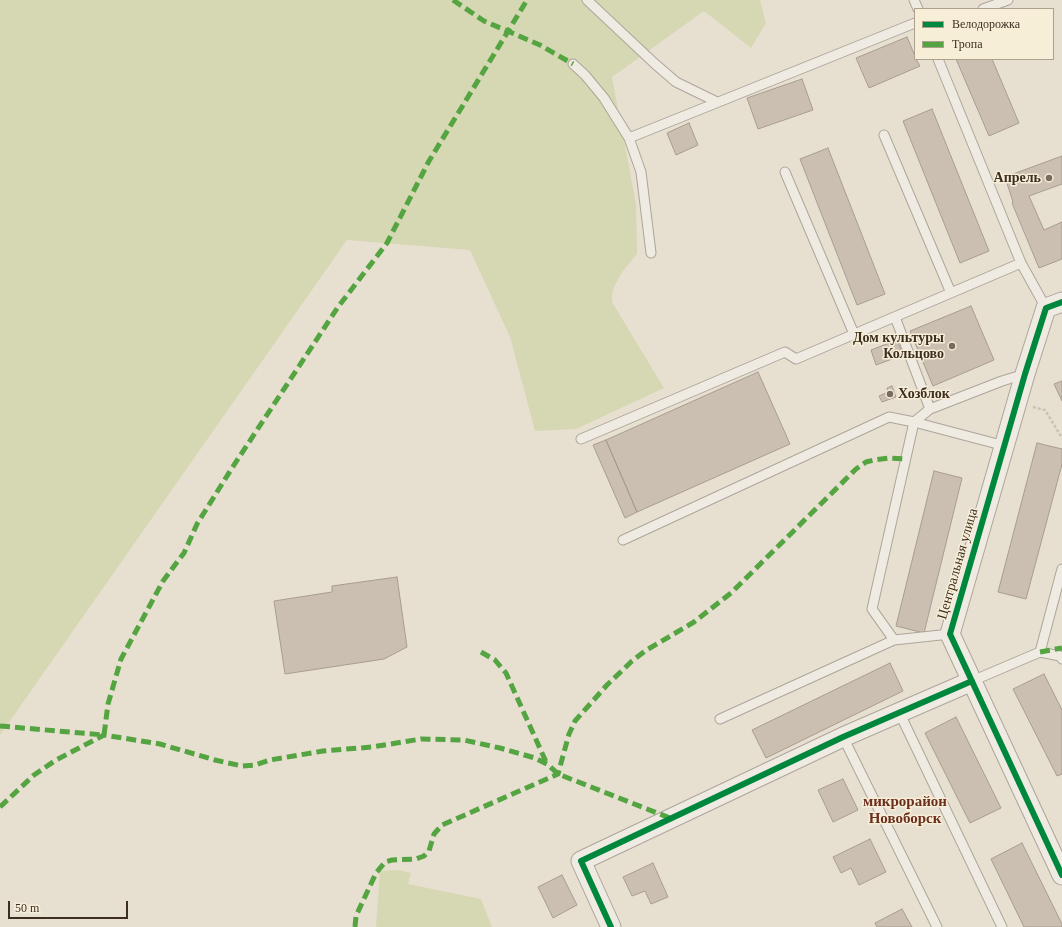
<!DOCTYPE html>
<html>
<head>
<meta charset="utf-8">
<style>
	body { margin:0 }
	#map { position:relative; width:1062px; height:927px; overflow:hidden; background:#e7e0d1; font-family:Georgia,serif }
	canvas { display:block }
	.legend { position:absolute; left:914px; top:8px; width:140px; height:52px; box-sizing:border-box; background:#f7eed8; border:1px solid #ada18e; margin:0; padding:5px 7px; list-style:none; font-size:12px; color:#3d2e20 }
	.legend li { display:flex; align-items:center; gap:8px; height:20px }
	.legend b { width:20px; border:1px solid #ada18e }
	.scale { position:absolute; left:8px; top:901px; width:120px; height:18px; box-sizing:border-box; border:2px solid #3d2e20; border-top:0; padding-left:5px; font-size:12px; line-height:14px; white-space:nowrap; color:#3d2e20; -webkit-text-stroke:3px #f7eed8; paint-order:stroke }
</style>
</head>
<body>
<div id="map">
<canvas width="1062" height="927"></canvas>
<ul class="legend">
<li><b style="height:5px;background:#00873e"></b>Велодорожка</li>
<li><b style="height:5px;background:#54a441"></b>Тропа</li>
</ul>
<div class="scale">50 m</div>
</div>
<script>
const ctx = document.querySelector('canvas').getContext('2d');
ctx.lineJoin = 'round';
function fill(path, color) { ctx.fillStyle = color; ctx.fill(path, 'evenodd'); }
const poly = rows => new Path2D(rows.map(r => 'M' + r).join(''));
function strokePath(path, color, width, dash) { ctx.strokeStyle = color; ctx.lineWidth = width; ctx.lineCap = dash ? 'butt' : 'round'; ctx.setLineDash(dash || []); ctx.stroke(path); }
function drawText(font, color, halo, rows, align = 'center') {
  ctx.font = font + ' Georgia,serif'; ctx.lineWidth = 3; ctx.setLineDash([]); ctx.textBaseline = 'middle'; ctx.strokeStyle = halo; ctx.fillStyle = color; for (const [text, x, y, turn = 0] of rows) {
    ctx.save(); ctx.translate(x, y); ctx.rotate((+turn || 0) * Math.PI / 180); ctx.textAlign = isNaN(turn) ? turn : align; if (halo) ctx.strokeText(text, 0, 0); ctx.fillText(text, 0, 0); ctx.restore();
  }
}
const green = poly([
	[0,0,760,0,766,23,751,48,704,11,612,77,636,204,637,254,622,272,614,287,612,294,612,302,664,388,576,429,535,431,510,337,470,250,347,240,0,735],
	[399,870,411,873,408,884,481,899,492,927,376,927,380,871]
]);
const building = poly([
	[907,37,915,56,915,59,916,59,920,66,869,88,856,58,907,37],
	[956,59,992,59,1019,123,989,136,956,59],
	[802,79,813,110,758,129,747,98,802,79],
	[932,109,989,251,960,263,903,121,932,109],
	[689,123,698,145,676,155,667,133,689,123],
	[828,148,885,294,857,305,800,159,828,148],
	[1062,156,1062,184,1029,196,1044,230,1062,222,1062,259,1039,268,1012,203,1013,202,1005,177,1062,156],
	[971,306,994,360,933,386,910,331,971,306],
	[897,340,903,355,876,365,871,350,897,340],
	[758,372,790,444,637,512,606,440,758,372],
	[1062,381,1062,401,1054,384,1062,381],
	[892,386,896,397,882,402,879,396,888,392,887,388,892,386],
	[606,440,637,512,625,518,593,445,606,440],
	[1037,443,1062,449,1062,464,1026,599,998,592,1037,443],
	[934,471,962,478,924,633,896,626,934,471],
	[397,577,407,647,384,659,285,674,274,601,332,592,332,586,397,577],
	[890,663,903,691,766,758,752,730,890,663],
	[1044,674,1062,710,1062,774,1057,776,1013,689,1044,674],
	[956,717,1001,808,970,823,925,733,956,717],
	[843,779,858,810,833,822,818,790,843,779],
	[870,839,886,872,859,885,851,868,841,873,833,857,870,839],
	[1022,843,1062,924,1062,927,1024,927,991,859,1022,843],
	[653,863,668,897,651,904,645,891,632,896,623,877,653,863],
	[562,875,577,905,553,918,538,887,562,875],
	[902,909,912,927,877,927,875,923,902,909]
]);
const path = poly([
	[1033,407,1045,410,1062,438]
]);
const lane = poly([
	[587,0,654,63,676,82,717,102],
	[914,0,918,9],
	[983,9,1008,0],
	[938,59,1021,263,1046,308],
	[573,64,585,75,604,98,629,138,641,172,651,253],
	[884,135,951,293],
	[629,138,915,23],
	[785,172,854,334],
	[930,409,1002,381,1025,374],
	[581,439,785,352,796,359,1021,263],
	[623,540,889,417,914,422,1005,446],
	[894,640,872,609,914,422,930,409,895,317],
	[1040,652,1060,656,1062,659],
	[972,681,1040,652,1062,569],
	[899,712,1002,927],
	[720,719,894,640,950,634],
	[843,737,937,927]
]);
const street = poly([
	[1062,302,1046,308,1025,374,950,634,1062,875],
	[611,927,581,861,843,737,972,681]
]);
const quiet = poly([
	[453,0,484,21,540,45,573,64],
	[481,652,495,660,506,673,547,764],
	[1040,652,1062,648],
	[0,726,104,735,108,704,121,659,163,581,184,553,197,524,232,468,338,307,387,243,429,161,527,0],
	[0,807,34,775,56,760,104,735,160,744,215,760,242,766,255,765,270,760,323,751,372,747,421,739,464,740,500,748,535,758,547,764,558,774,670,818],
	[355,927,356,916,376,873,385,862,392,860,416,859,424,856,429,851,434,834,442,825,558,774,569,734,575,721,607,685,632,661,645,651,694,622,731,593,856,469,866,462,874,460,889,458,906,459]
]);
const cycleway = poly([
	[1062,302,1046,308,1025,374,950,634,1062,875],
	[611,927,581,861,843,737,972,681]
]);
const markers = [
	[1049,178,4,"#786c5e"],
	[952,346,4,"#786c5e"],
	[890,394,4,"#786c5e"]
];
const poiNames = [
	["Апрель",1041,178],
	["Дом культуры",944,338],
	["Кольцово",944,354],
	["Хозблок",898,394,"left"]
];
const streetNames = [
	["Центральная улица",958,564,-74]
];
const neighbourhoodNames = [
	["микрорайон",905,802],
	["Новоборск",905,819]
];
fill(green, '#d6d7b3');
fill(building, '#cbbfb2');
strokePath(building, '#a89c90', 1);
strokePath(lane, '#ada599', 11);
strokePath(street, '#ada599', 21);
strokePath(path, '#c8c2b9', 2.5, [3, 2]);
strokePath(lane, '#efebe3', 9);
strokePath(street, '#efebe3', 19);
strokePath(quiet, '#54a441', 5, [10, 5]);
strokePath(cycleway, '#00873e', 6);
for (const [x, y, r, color] of markers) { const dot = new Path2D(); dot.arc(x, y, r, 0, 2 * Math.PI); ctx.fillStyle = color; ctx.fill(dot); strokePath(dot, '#f7eed8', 1.5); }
drawText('bold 14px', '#3d2e20', '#f7eed8', poiNames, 'right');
drawText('14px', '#3d2e20', '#f7eed8', streetNames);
drawText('bold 15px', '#6b2e1e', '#f7eed8', neighbourhoodNames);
</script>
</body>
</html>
